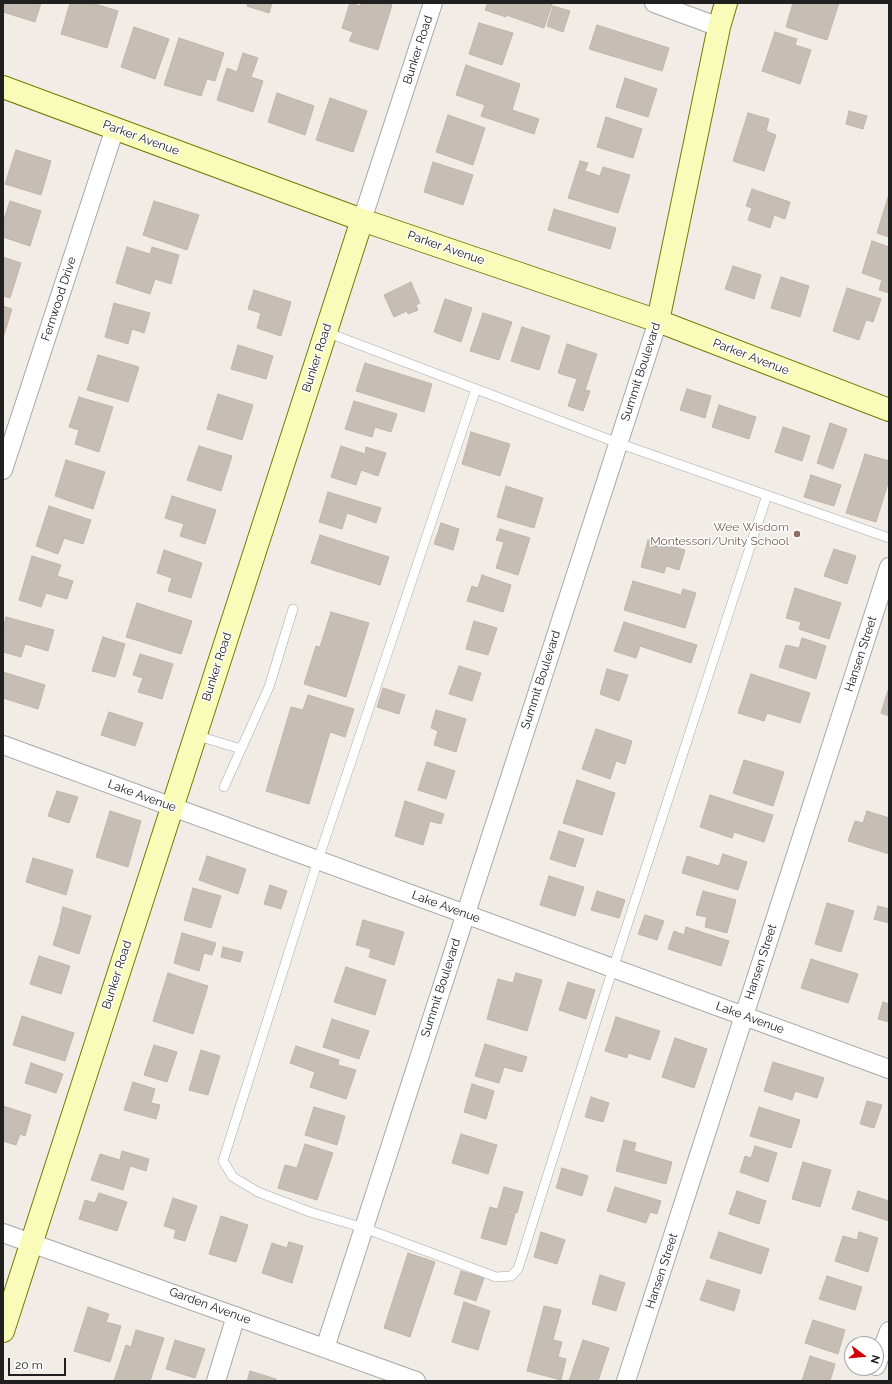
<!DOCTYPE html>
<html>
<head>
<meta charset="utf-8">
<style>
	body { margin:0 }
	#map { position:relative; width:892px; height:1384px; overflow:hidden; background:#f1ede6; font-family:Raleway,sans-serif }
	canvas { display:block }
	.frame { position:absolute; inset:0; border:4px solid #202020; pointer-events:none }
	.north { position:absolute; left:844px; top:1336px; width:40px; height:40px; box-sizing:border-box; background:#fff; border:1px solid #a6a6a6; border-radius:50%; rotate:106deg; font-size:11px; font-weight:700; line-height:16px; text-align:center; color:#202020 }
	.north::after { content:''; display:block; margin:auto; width:14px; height:18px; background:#d00002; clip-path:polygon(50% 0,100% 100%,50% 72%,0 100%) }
	.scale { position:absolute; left:8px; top:1358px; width:58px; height:18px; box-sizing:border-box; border:2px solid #202020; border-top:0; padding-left:5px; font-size:12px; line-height:14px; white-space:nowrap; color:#202020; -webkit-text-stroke:3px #fff; paint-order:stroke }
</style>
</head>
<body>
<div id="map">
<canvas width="892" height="1384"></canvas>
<div class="frame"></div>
<div class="north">N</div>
<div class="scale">20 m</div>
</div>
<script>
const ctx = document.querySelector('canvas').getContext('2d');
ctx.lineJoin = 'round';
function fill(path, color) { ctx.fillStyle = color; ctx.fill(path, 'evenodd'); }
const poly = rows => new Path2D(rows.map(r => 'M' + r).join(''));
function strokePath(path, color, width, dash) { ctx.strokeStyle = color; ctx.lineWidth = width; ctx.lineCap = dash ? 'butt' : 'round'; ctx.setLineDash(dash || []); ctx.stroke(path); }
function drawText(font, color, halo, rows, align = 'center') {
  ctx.font = font + ' Raleway,sans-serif'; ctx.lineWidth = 3; ctx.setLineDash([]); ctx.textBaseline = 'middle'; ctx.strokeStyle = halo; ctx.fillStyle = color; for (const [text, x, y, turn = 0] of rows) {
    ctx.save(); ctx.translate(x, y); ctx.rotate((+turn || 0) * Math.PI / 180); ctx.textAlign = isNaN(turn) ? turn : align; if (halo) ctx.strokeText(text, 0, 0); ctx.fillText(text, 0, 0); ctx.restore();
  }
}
const building = poly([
	[3,3,41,3,35,22,3,12,3,3],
	[70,3,92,3,118,11,107,48,61,34,70,3],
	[248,3,272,3,269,13,247,6,248,3],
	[350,3,360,6,361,3,387,3,392,5,378,50,349,41,353,32,342,28,350,3],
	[488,3,550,3,552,4,544,28,506,15,506,17,485,10,488,3],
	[793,3,839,3,827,40,786,27,793,3],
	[553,6,570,11,563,32,547,26,553,6],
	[479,23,513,33,502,65,469,54,479,23],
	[597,25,669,48,662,71,589,49,597,25],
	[134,27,169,39,155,79,121,67,134,27],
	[775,32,797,39,795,45,811,50,800,84,762,71,775,32],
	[179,38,224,53,215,81,207,79,201,96,164,85,179,38],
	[243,53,258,58,251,77,263,81,253,112,217,100,227,68,237,72,243,53],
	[466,65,520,84,512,110,539,119,534,134,481,116,485,105,456,95,466,65],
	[625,78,657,89,648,117,616,107,625,78],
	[277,93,314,106,305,135,268,122,277,93],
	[330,98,367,111,353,152,316,140,330,98],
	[849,111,867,116,863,129,846,124,849,111],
	[748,113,769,119,766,131,776,135,764,171,733,161,748,113],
	[448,115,485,128,473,165,436,152,448,115],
	[606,117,642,129,633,158,597,147,606,117],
	[16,150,51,161,41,195,5,184,16,150],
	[580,161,588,163,585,171,600,176,603,167,630,175,618,213,568,198,580,161],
	[433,162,473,175,463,205,424,192,433,162],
	[752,189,790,202,785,219,774,215,770,228,748,220,752,208,746,206,752,189],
	[889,194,889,237,877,233,889,194],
	[10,201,41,211,30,246,3,237,3,222,10,201],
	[154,201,199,215,187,250,143,235,154,201],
	[554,209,616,228,610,249,548,230,554,209],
	[872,241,889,247,889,293,879,290,882,280,862,273,872,241],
	[127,247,150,254,152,247,179,255,171,284,155,279,150,294,116,283,127,247],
	[3,257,21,263,10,298,3,296,3,257],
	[733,266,761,275,754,299,725,289,733,266],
	[781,277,809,286,800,317,771,308,781,277],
	[411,282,420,303,416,305,418,310,408,314,407,311,394,317,384,295,411,282],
	[847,288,881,299,873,322,866,320,859,340,833,331,847,288],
	[254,290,291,302,281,336,257,328,261,313,248,309,254,290],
	[445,299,472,308,461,342,434,332,445,299],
	[114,303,150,313,144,333,132,329,128,344,105,337,114,303],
	[3,306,12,309,3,338,3,306],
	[483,313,512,322,499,360,470,351,483,313],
	[522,327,550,336,539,370,511,361,522,327],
	[567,344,597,354,585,390,590,391,583,411,568,406,577,379,558,373,567,344],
	[238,345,273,356,266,379,231,369,238,345],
	[98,355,139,367,128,402,87,390,98,355],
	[365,363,432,384,424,412,356,391,365,363],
	[687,389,711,396,705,418,680,410,687,389],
	[218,394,253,405,242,440,207,429,218,394],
	[79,397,113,407,99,452,75,444,79,430,69,427,79,397],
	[354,401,397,414,391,432,375,427,372,437,345,429,354,401],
	[719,405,756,417,749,439,712,427,719,405],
	[830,423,847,429,833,469,817,463,830,423],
	[783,427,810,436,802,461,775,452,783,427],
	[471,432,510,444,500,476,462,464,471,432],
	[199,446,232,456,221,491,187,480,199,446],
	[341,446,365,454,366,447,386,453,378,476,361,470,356,485,331,477,341,446],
	[865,454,889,461,889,480,876,522,846,513,865,454],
	[66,460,105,472,93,509,55,496,66,460],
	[811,475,841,485,834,506,804,497,811,475],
	[506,486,543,498,534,528,497,517,506,486],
	[328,492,381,508,376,523,347,513,342,529,319,522,328,492],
	[172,496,216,510,205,544,180,536,184,524,165,518,172,496],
	[49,506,91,520,83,544,64,538,58,554,36,546,49,506],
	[441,523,459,529,453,550,434,544,441,523],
	[500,529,530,538,518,575,496,568,504,542,496,540,500,529],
	[320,535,389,557,380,585,311,563,320,535],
	[648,540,685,550,679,570,666,566,664,573,641,567,648,540],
	[834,549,856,556,847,584,824,576,834,549],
	[164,550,202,563,191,598,168,591,172,578,157,573,164,550],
	[32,556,61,565,57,576,73,581,67,599,46,593,41,607,19,600,32,556],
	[482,575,511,585,503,612,467,601,472,586,478,588,482,575],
	[633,581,681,595,683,589,696,593,685,628,624,610,633,581],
	[795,588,841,603,829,639,799,629,801,622,786,618,795,588],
	[137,603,192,621,181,654,126,637,137,603],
	[331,612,369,623,346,697,304,684,316,646,320,647,331,612],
	[6,617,54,630,48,651,25,644,21,657,3,652,3,629,6,617],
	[474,621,497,628,488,655,466,649,474,621],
	[624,622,697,645,691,663,640,646,636,658,614,651,624,622],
	[103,637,125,644,115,677,92,671,103,637],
	[802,638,826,646,816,679,779,667,786,645,799,648,802,638],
	[140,654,173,664,162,699,138,692,143,678,133,675,140,654],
	[459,666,481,673,472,701,449,694,459,666],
	[607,669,628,675,619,701,600,694,607,669],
	[3,672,45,685,38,709,3,698,3,672],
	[751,674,810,693,800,723,767,713,764,721,738,713,751,674],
	[889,687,889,716,881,713,889,687],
	[383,688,405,695,399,714,377,707,383,688],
	[308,695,354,709,345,737,330,732,309,804,266,791,291,707,303,710,308,695],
	[436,710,466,719,456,752,434,745,438,731,431,728,436,710],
	[109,712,143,723,135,746,101,735,109,712],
	[596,729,632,741,625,764,616,761,610,779,582,769,596,729],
	[744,760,784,772,773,806,733,793,744,760],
	[427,762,455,771,446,799,418,790,427,762],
	[577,780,615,793,602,835,563,823,577,780],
	[57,791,78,797,69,823,48,816,57,791],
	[710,795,773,815,764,842,734,832,732,838,700,827,710,795],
	[405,801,444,814,441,824,430,821,423,845,395,836,405,801],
	[110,811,141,821,128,867,96,857,110,811],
	[867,811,889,818,889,854,848,841,855,821,863,823,867,811],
	[559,831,584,839,575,867,550,859,559,831],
	[723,854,747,862,738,890,682,873,687,856,719,866,723,854],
	[207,856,246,869,238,894,199,880,207,856],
	[33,858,73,870,66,895,26,882,33,858],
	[549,876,584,887,575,916,540,905,549,876],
	[270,885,287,891,281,909,264,904,270,885],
	[193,888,221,896,211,928,184,920,193,888],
	[597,891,625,900,619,918,591,910,597,891],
	[703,891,736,900,727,933,705,927,707,917,696,915,703,891],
	[827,903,854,911,841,952,815,944,827,903],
	[878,906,889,909,889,923,874,919,878,906],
	[63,907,91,916,79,954,53,945,61,919,60,919,63,907],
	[645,915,664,921,657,940,638,934,645,915],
	[363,920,404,932,394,965,369,957,371,949,356,945,363,920],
	[686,927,729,941,721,966,668,949,674,931,684,935,686,927],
	[182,933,216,943,212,955,204,953,199,971,174,963,182,933],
	[223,947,243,952,240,962,221,957,223,947],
	[39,956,70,966,61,994,30,984,39,956],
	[811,959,858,974,848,1003,801,988,811,959],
	[346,967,386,980,375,1015,334,1002,346,967],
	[168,973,208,986,193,1034,153,1021,168,973],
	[516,973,542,980,527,1031,487,1019,498,979,513,983,516,973],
	[568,982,595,990,586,1019,559,1010,568,982],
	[883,1002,889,1004,889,1022,878,1019,883,1002],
	[22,1016,74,1033,65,1061,13,1045,22,1016],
	[616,1017,660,1031,650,1060,628,1053,627,1058,605,1051,616,1017],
	[332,1019,369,1031,359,1059,323,1047,332,1019],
	[675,1038,707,1049,694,1088,662,1077,675,1038],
	[485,1044,527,1057,522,1072,504,1067,499,1083,475,1076,485,1044],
	[154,1045,177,1052,167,1082,144,1075,154,1045],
	[296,1046,339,1060,338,1065,356,1070,346,1099,310,1087,315,1072,290,1063,296,1046],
	[201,1050,220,1056,208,1095,189,1090,201,1050],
	[773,1062,824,1078,817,1098,795,1091,792,1100,764,1091,773,1062],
	[31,1063,63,1074,56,1093,25,1083,31,1063],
	[133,1082,155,1089,151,1103,160,1105,156,1119,124,1110,133,1082],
	[472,1084,494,1091,486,1119,464,1112,472,1084],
	[591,1097,609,1103,603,1122,585,1117,591,1097],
	[867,1101,882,1105,874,1128,860,1124,867,1101],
	[3,1106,31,1115,25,1136,20,1134,16,1145,3,1141,3,1106],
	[314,1107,345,1116,337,1145,305,1135,314,1107],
	[759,1107,800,1120,791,1148,750,1136,759,1107],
	[461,1134,497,1145,488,1174,452,1163,461,1134],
	[624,1140,636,1143,634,1151,672,1162,666,1184,616,1171,624,1140],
	[305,1144,333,1153,317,1200,278,1188,285,1165,297,1168,305,1144],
	[755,1146,777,1153,768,1182,740,1172,745,1156,751,1158,755,1146],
	[122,1151,149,1159,146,1171,130,1166,123,1190,91,1180,100,1154,120,1160,122,1151],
	[803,1162,831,1170,820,1207,792,1199,803,1162],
	[562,1168,588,1176,582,1196,556,1188,562,1168],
	[504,1187,523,1192,517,1213,498,1208,504,1187],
	[615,1187,661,1201,657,1214,650,1212,646,1223,607,1211,615,1187],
	[737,1191,766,1201,759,1224,729,1214,737,1191],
	[858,1191,889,1201,889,1221,852,1209,858,1191],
	[99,1193,127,1202,117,1231,79,1219,85,1200,95,1203,99,1193],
	[173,1198,197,1206,185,1241,174,1238,176,1230,164,1226,173,1198],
	[490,1207,515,1214,506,1245,481,1238,490,1207],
	[221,1216,248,1225,236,1262,209,1254,221,1216],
	[541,1232,565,1240,557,1264,534,1257,541,1232],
	[719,1232,769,1249,761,1274,710,1258,719,1232],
	[859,1232,878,1238,868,1272,835,1261,843,1236,857,1240,859,1232],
	[289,1242,303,1246,292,1283,262,1273,272,1243,287,1248,289,1242],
	[408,1253,435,1262,410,1337,384,1328,408,1253],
	[461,1271,484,1278,476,1301,454,1294,461,1271],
	[600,1275,625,1283,616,1311,592,1304,600,1275],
	[827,1276,862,1287,855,1310,819,1299,827,1276],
	[707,1280,740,1290,734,1311,700,1300,707,1280],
	[464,1302,490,1311,478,1350,452,1342,464,1302],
	[544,1306,561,1310,553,1340,562,1342,558,1357,566,1359,561,1380,527,1371,544,1306],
	[88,1307,109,1314,106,1322,121,1326,110,1362,74,1351,88,1307],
	[813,1320,845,1330,838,1354,805,1343,813,1320],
	[136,1330,164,1338,150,1381,114,1381,126,1345,131,1347,136,1330],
	[175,1340,205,1349,195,1378,166,1369,175,1340],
	[583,1340,609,1348,598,1381,569,1381,583,1340],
	[810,1356,835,1364,830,1381,802,1381,810,1356],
	[250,1371,276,1379,276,1381,247,1381,250,1371]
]);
const lane = poly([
	[326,332,618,443,889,538],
	[476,389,318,860,223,1161,233,1177,258,1192,310,1212,364,1228,496,1277,511,1276,518,1269,607,987,767,495],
	[195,735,241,749],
	[224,787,269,687,293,609]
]);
const street = poly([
	[654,3,719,27],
	[362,220,433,3],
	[3,470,115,128],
	[3,745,889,1069],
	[3,1233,416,1381],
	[325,1348,658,321],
	[876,1366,889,1331],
	[216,1381,236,1316],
	[626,1381,889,567]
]);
const secondary = poly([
	[3,87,362,220,658,321,889,410],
	[658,321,719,27,726,3],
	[3,1331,362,220]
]);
const markers = [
	[797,534,4,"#8d6e63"]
];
const streetNames = [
	["Bunker Road",418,50,-72],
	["Parker Avenue",141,138,20],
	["Parker Avenue",446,248,19],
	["Fernwood Drive",59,299,-72],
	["Parker Avenue",751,357,21],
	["Bunker Road",317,358,-72],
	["Summit Boulevard",641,372,-72],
	["Hansen Street",861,654,-72],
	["Bunker Road",217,667,-72],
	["Summit Boulevard",541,680,-72],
	["Lake Avenue",142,796,20],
	["Lake Avenue",446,907,20],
	["Hansen Street",761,962,-72],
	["Bunker Road",117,975,-72],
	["Summit Boulevard",441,988,-72],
	["Lake Avenue",750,1018,20],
	["Hansen Street",662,1271,-72],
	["Garden Avenue",210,1306,20]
];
const educationNames = [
	["Wee Wisdom",789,527],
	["Montessori/Unity School",789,541]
];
fill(building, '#c6bdb5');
strokePath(building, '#c3b4a8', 1);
strokePath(lane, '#a7a7a7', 10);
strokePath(street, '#a7a7a7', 20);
strokePath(secondary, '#717d01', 24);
strokePath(lane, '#fff', 9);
strokePath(street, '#fff', 18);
strokePath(secondary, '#f9fcb9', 22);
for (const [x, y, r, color] of markers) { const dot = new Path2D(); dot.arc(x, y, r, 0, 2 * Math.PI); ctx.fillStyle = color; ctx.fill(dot); strokePath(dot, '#fff', 1.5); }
drawText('12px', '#202020', '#fff', streetNames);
drawText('12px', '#785e54', '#fff', educationNames, 'right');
</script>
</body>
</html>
